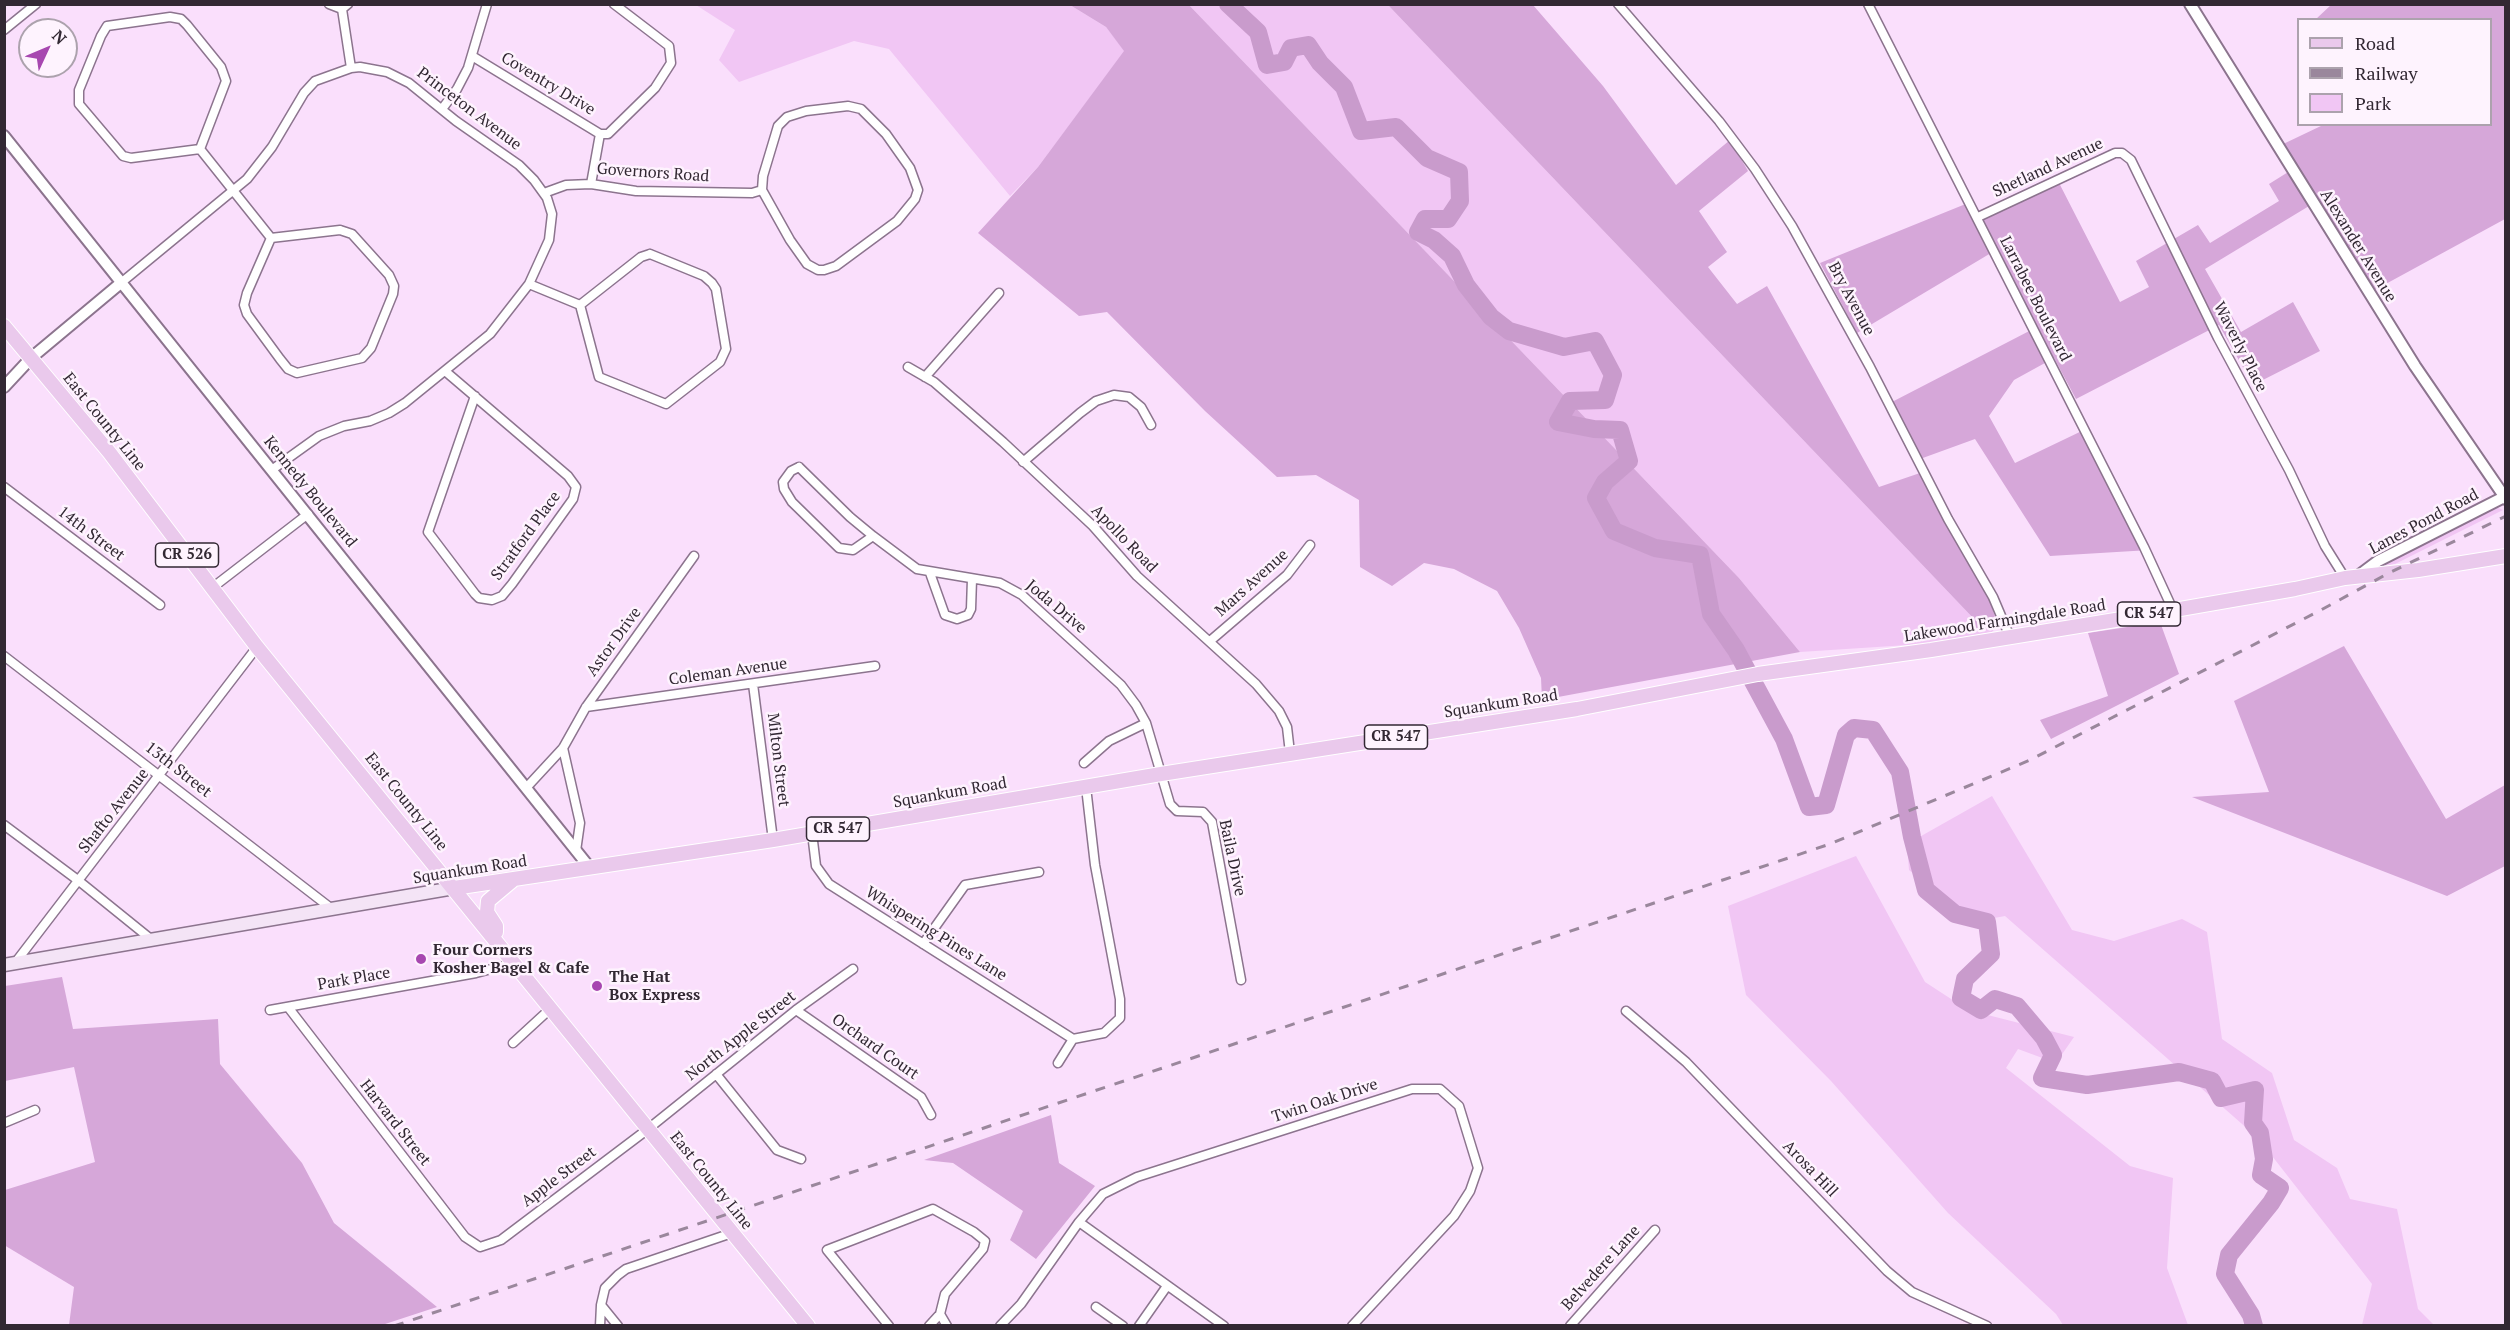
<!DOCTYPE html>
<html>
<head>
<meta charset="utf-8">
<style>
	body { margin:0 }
	#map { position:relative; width:2510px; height:1330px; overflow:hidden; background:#fadffc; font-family:"PT Serif",serif }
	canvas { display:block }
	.frame { position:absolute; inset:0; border:6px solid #322833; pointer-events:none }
	.legend { position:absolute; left:2297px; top:18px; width:195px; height:108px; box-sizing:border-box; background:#fef3fe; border:2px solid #aca2ad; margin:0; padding:8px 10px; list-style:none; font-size:18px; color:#322833 }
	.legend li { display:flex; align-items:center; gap:12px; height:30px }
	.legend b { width:30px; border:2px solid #aca2ad }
	.north { position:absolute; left:18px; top:18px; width:60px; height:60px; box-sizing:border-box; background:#fef3fe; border:2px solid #aca2ad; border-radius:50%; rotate:46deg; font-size:16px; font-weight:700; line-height:24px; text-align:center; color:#322833 }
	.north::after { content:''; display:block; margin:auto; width:21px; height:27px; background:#a747b0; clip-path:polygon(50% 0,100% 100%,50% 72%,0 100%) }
</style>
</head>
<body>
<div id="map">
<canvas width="2510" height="1330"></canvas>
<div class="frame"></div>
<ul class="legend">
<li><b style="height:8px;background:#eac9ec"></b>Road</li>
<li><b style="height:8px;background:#9a879c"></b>Railway</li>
<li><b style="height:16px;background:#f1c6f4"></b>Park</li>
</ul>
<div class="north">N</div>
</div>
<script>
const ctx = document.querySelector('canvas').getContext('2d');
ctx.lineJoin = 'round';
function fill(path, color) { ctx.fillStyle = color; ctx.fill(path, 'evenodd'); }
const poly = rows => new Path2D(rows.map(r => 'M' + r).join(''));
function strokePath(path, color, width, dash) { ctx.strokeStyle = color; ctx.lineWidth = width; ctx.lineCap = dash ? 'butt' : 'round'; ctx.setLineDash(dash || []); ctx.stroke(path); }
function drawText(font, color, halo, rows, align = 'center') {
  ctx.font = font + ' "PT Serif",serif'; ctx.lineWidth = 5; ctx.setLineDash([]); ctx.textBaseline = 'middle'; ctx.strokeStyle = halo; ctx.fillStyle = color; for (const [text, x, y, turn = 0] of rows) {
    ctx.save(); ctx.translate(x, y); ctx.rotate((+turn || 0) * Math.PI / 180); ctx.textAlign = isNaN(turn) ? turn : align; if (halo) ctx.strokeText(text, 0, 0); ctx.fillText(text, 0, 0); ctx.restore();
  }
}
const green = poly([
	[696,5,1070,5,1106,27,1125,51,1038,167,1010,196,889,49,854,41,739,82,719,60,735,30],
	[1189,5,1388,5,1974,619,1976,629,1985,628,1996,619,1998,625,1992,632,1923,644,1800,652,1739,578],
	[2496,507,2503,510,2395,564,2385,566,2384,563],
	[1992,796,2072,930,2114,941,2182,919,2207,932,2222,1039,2272,1073,2294,1140,2337,1168,2350,1199,2397,1209,2418,1309,2434,1325,2362,1325,2372,1284,2258,1138,2005,916,1973,922,1909,870,1907,844],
	[1856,856,1925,982,1968,1010,2074,1037,2056,1063,2018,1049,2006,1068,2130,1166,2173,1178,2167,1268,2188,1325,2063,1325,2056,1314,1948,1213,1831,1081,1746,995,1728,906]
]);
const forest = poly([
	[1070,5,1189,5,1739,578,1800,652,1542,700,1541,678,1519,628,1497,591,1454,569,1424,563,1392,586,1360,567,1359,500,1316,475,1277,477,1205,411,1107,312,1079,316,978,233,1038,167,1124,51,1106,27],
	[1388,5,1533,5,1603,86,1676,185,1730,140,1748,171,1699,211,1727,252,1708,267,1737,304,1767,286,1879,487,1920,473,1989,599,1996,619,1985,628,1976,630,1974,619],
	[2331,5,2505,5,2505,219,2371,292,2314,203,2205,269,2241,332,2293,302,2320,351,2253,385,2219,325,2076,399,2054,358,2014,380,1989,416,2015,463,2086,429,2150,550,2050,556,1975,439,1920,459,1890,403,2037,327,1996,250,1857,333,1820,263,1973,201,1981,218,2057,179,2120,302,2149,287,2136,261,2198,225,2210,243,2279,201,2269,184,2293,169,2279,146,2323,125,2490,124,2490,20,2316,19],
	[2160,622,2179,674,2051,739,2040,720,2108,696,2088,633],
	[2344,646,2446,819,2505,785,2505,866,2447,896,2192,797,2269,792,2234,701],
	[62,977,73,1029,218,1019,220,1064,302,1163,334,1223,437,1307,379,1326,69,1325,74,1287,4,1245,5,1190,95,1162,74,1067,5,1081,5,986],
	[1051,1115,1059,1163,1095,1186,1036,1259,1010,1240,1023,1211,953,1163,924,1160]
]);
const river = poly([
	[1228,4,1258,32,1267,65,1284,62,1291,48,1308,45,1320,63,1344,87,1361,131,1396,127,1427,158,1459,172,1460,201,1448,219,1425,219,1418,232,1434,240,1452,256,1466,285,1491,317,1509,331,1564,347,1595,341,1613,375,1605,400,1570,401,1558,422,1594,429,1620,430,1629,461,1605,482,1596,498,1614,531,1655,548,1700,555,1711,614,1736,650,1784,739,1809,807,1826,805,1846,735,1854,728,1873,730,1900,772,1912,837,1926,890,1955,914,1987,922,1991,954,1965,979,1961,998,1981,1010,1995,999,2017,1006,2044,1038,2053,1055,2042,1078,2087,1085,2179,1072,2212,1081,2221,1098,2255,1090,2253,1123,2260,1133,2264,1159,2261,1175,2280,1188,2271,1203,2229,1255,2225,1274,2251,1315,2254,1326]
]);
const minor = poly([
	[329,4,342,9,348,4],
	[1618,4,1719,121,1755,169,1792,226,1870,367,1948,519,1993,597,2010,637],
	[1868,4,2144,547,2173,610],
	[342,9,351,68],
	[170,17,181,19,187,25,221,67,226,81,200,149,131,158,123,156,79,104,79,90,101,36,107,26,170,17],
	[4,30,36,4],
	[472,56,600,134,608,134,655,88,671,63,669,46,614,4],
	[848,106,861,109,886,134,910,168,918,190,915,199,897,221,836,266,824,270,818,270,807,264,790,240,762,190,763,176,778,126,787,117,806,111,848,106],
	[442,109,457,89,468,68,487,4],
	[200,149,271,238],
	[591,184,600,134],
	[544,193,566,185,591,184,636,191,752,193,762,190],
	[1978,217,2115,153,2122,153,2131,160,2218,338,2289,470,2325,546,2345,578],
	[340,230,352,234,389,275,394,286,393,294,371,348,362,358,297,373,288,369,280,359,247,314,244,305,247,293,271,238,340,230],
	[650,254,704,276,712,283,716,289,726,349,720,362,666,404,599,377,580,305,641,257,650,254],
	[122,282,247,179,272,147,304,93,315,81,351,68,360,67,387,72,409,83,456,121,519,165,534,180,547,198,552,214,549,240,529,284,490,334,405,403,389,413,370,421,344,426,319,436,273,469],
	[529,284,580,305],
	[908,367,934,382,1003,442,1093,526,1137,576,1256,684,1279,711,1287,727,1290,753],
	[445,371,568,476,576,487,573,499,512,584,502,596,492,600,479,598,475,594,428,532,475,396],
	[925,377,999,293],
	[1023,462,1080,413,1096,401,1114,395,1129,397,1141,407,1151,425],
	[799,467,850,517,873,536,853,550,839,548,792,502,784,489,783,482,791,471,799,467],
	[4,487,160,605],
	[873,536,917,569,1000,583,1022,595,1121,685,1136,705,1146,723,1170,804,1177,811,1203,812,1212,822,1241,980],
	[930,573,945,615,957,619,968,615,971,609,972,579],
	[212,588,308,514],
	[1210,641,1287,575,1310,545],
	[4,656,332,909],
	[753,684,773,840],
	[586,707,875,666],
	[563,748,580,823,576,851],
	[1084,763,1109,741,1146,723],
	[526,788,563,748,586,707,694,556],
	[4,825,79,881,152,940],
	[812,833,816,866,829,884,1073,1039],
	[923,944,965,885,1039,872],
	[15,963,257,647],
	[288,1007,465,1237,480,1247,501,1240,648,1129,796,1010,853,969],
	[270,1010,476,973,514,963],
	[796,1010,921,1097,931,1115],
	[1626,1011,1686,1062,1887,1271,1912,1292,1987,1326],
	[513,1043,550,1009],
	[1058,1063,1073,1039,1104,1033,1120,1018,1120,999,1095,865,1086,787],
	[716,1074,777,1150,801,1159],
	[4,1123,35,1110],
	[1079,1222,1224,1326],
	[1096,1307,1123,1326],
	[940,1314,947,1326],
	[600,1326,601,1305],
	[618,1326,601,1305,605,1288,618,1275,626,1269,732,1233],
	[889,1326,827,1250,933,1209,974,1232,985,1241,983,1249,945,1294,940,1314,929,1326],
	[1000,1326,1021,1304,1079,1222,1103,1194,1137,1177,1412,1089,1440,1089,1459,1106,1478,1168,1470,1191,1454,1216,1352,1326],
	[1139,1326,1167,1286],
	[1570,1326,1655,1230]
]);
const tertiary = poly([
	[2190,4,2415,366,2506,499],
	[4,136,590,868],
	[4,387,31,358,122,282],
	[2358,576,2378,561,2506,496]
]);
const secondary = poly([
	[4,965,454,888]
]);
const primary = poly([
	[4,326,109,452,257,647,808,1326],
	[454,888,773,840,1161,774,1577,709,1758,674,1931,650,2140,616,2295,589,2345,578,2418,570,2506,556],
	[496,932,496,926,487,912,488,901,513,880]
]);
const rail = poly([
	[394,1326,1830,844,2030,760,2321,610,2387,574,2506,516]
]);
const markers = [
	[421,959,6,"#a747b0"],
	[597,986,6,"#a747b0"]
];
const shields = [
	[187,555,63],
	[2149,614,63],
	[1396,737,63],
	[838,829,63]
];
const shieldNames = [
	["CR 526",187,555],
	["CR 547",2149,614],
	["CR 547",1396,737],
	["CR 547",838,829]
];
const streetNames = [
	["Coventry Drive",548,84,31],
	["Princeton Avenue",469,109,37],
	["Shetland Avenue",2048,168,-25],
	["Governors Road",653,173,4],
	["Alexander Avenue",2358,246,58],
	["Bry Avenue",1851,299,62],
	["Larrabee Boulevard",2035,299,63],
	["Waverly Place",2240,347,63],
	["East County Line",104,422,51],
	["Kennedy Boulevard",310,492,51],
	["Lanes Pond Road",2424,522,-28],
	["14th Street",91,534,37],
	["Stratford Place",526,536,-54],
	["Apollo Road",1124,539,46],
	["Mars Avenue",1252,583,-42],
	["Joda Drive",1056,607,40],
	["Lakewood Farmingdale Road",2005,621,-9],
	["Astor Drive",614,642,-54],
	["Coleman Avenue",728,672,-8],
	["Squankum Road",1501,704,-9],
	["Milton Street",778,760,83],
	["13th Street",178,770,38],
	["Squankum Road",950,793,-10],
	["East County Line",406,802,51],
	["Shafto Avenue",114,811,-52],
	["Baila Drive",1232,858,78],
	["Squankum Road",470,870,-9],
	["Whispering Pines Lane",936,934,32],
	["Park Place",354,979,-10],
	["North Apple Street",741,1036,-38],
	["Orchard Court",875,1047,35],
	["Twin Oak Drive",1325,1101,-18],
	["Harvard Street",395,1123,52],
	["Arosa Hill",1810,1169,46],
	["Apple Street",559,1177,-37],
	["East County Line",711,1181,51],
	["Belvedere Lane",1601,1268,-48]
];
const poiNames = [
	["Four Corners",433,950],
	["Kosher Bagel & Cafe",433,968],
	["The Hat",609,977],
	["Box Express",609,995]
];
fill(green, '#f1c6f4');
fill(forest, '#d6a7d9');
strokePath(river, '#c99bcc', 18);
strokePath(minor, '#8c748e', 11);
strokePath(tertiary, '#8c748e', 14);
strokePath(secondary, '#8c748e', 15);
strokePath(primary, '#fff', 16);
strokePath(minor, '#fff', 8);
strokePath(tertiary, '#fff', 10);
strokePath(secondary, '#f4e4f6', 12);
strokePath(primary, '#eac9ec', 14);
strokePath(rail, '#9a879c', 3, [10, 10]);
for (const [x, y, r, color] of markers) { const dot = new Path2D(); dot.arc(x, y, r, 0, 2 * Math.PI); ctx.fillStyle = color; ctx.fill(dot); strokePath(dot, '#fef3fe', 2); }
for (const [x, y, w] of shields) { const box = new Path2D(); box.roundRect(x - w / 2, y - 12, w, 24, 4.5); ctx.fillStyle = '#fef3fe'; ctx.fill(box); strokePath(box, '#322833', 1.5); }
drawText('bold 15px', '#322833', null, shieldNames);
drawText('16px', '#322833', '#fef3fe', streetNames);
drawText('bold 16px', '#322833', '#fef3fe', poiNames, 'left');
</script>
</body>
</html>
